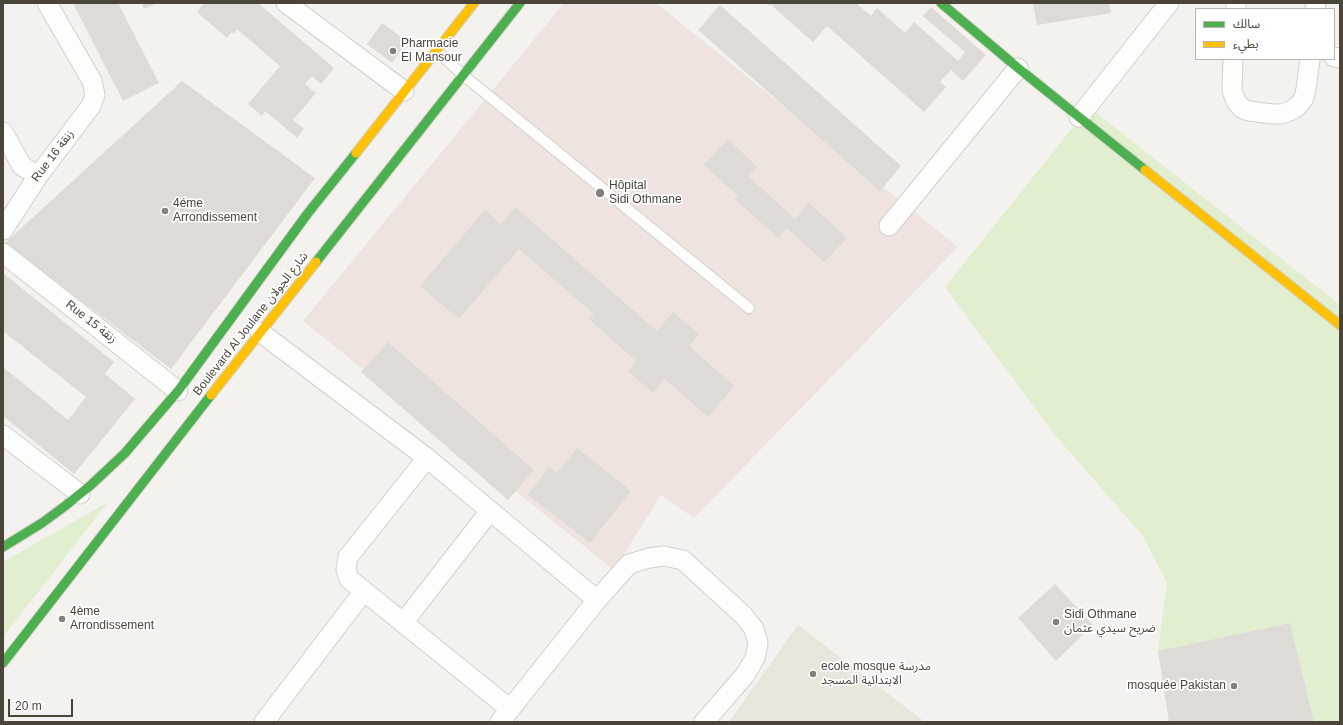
<!DOCTYPE html>
<html>
<head>
<meta charset="utf-8">
<style>
	body { margin:0 }
	#map { position:relative; width:1343px; height:725px; overflow:hidden; background:#f4f2ee; font-family:Helvetica,"Noto Sans Arabic",sans-serif }
	canvas { display:block }
	.frame { position:absolute; inset:0; border:4px solid #4b4439; pointer-events:none }
	.legend { position:absolute; left:1195px; top:8px; width:140px; height:52px; box-sizing:border-box; background:#fff; border:1px solid #b7b4b0; margin:0; padding:5px 7px; list-style:none; font-size:12px; color:#4b4439 }
	.legend li { display:flex; align-items:center; gap:8px; height:20px }
	.legend b { width:20px; border:1px solid #b7b4b0 }
	.scale { position:absolute; left:8px; top:699px; width:65px; height:18px; box-sizing:border-box; border:2px solid #4b4439; border-top:0; padding-left:5px; font-size:12px; line-height:14px; white-space:nowrap; color:#4b4439; -webkit-text-stroke:3px #fff; paint-order:stroke }
</style>
</head>
<body>
<div id="map">
<canvas width="1343" height="725"></canvas>
<div class="frame"></div>
<ul class="legend">
<li><b style="height:5px;background:#4caf50"></b>سالك</li>
<li><b style="height:5px;background:#ffc107"></b>بطيء</li>
</ul>
<div class="scale">20 m</div>
</div>
<script>
const ctx = document.querySelector('canvas').getContext('2d');
ctx.lineJoin = 'round';
function fill(path, color) { ctx.fillStyle = color; ctx.fill(path, 'evenodd'); }
const poly = rows => new Path2D(rows.map(r => 'M' + r).join(''));
function strokePath(path, color, width, dash) { ctx.strokeStyle = color; ctx.lineWidth = width; ctx.lineCap = dash ? 'butt' : 'round'; ctx.setLineDash(dash || []); ctx.stroke(path); }
function drawText(font, color, halo, rows, align = 'center') {
  ctx.font = font + ' Helvetica,"Noto Sans Arabic",sans-serif'; ctx.lineWidth = 3.5; ctx.setLineDash([]); ctx.textBaseline = 'middle'; ctx.strokeStyle = halo; ctx.fillStyle = color; for (const [text, x, y, turn = 0] of rows) {
    ctx.save(); ctx.translate(x, y); ctx.rotate((+turn || 0) * Math.PI / 180); ctx.textAlign = isNaN(turn) ? turn : align; if (halo) ctx.strokeText(text, 0, 0); ctx.fillText(text, 0, 0); ctx.restore();
  }
}
const education = poly([
	[798,625,925,722,729,722]
]);
const medical = poly([
	[564,3,656,3,958,247,694,518,661,495,614,570,303,321]
]);
const green = poly([
	[1089,107,1340,305,1340,722,1314,722,1290,623,1158,651,1167,583,1143,536,1054,434,945,287],
	[108,502,3,637,3,562]
]);
const building = poly([
	[73,3,118,3,159,83,123,101],
	[142,3,157,3,144,9],
	[204,3,258,3,334,68,321,84,312,76,305,84,316,93,293,120,304,129,297,138,265,111,262,116,248,104,280,66,237,29,234,34,232,32,227,38,197,12],
	[766,3,856,3,871,16,877,8,905,33,914,22,958,61,965,52,923,16,931,7,986,55,963,81,951,70,940,82,946,87,924,112,827,26,813,42,770,4,769,6],
	[1033,3,1109,3,1111,13,1037,25],
	[720,5,901,166,880,191,698,30],
	[382,23,407,41,392,63,367,44],
	[182,81,315,178,171,369,5,243],
	[728,139,757,167,748,176,795,219,809,203,847,238,824,262,787,228,778,238,735,199,738,196,704,165],
	[515,207,657,331,673,312,699,334,689,346,734,386,708,417,665,379,653,393,628,371,636,361,589,319,594,314,519,249,459,319,420,286,485,210,501,224],
	[3,273,114,362,105,374,135,399,74,474,3,416,3,367,68,420,86,397,3,331],
	[388,342,534,470,508,500,361,372],
	[577,448,631,491,590,543,528,495,549,467,557,473],
	[1055,584,1093,625,1056,661,1018,618],
	[1290,623,1314,722,1169,722,1158,651]
]);
const lane = poly([
	[437,51,463,75,749,308]
]);
const street = poly([
	[286,3,404,91],
	[1236,9,1236,3],
	[1315,9,1316,3],
	[1334,57,1340,58],
	[1233,59,1232,90,1235,99,1238,104,1243,109,1249,111,1272,114,1282,114,1290,111,1297,107,1304,98,1306,89,1310,59],
	[1079,117,1169,3],
	[3,132,22,166,38,176],
	[889,226,1018,68],
	[3,230,38,176,91,106,95,95,92,81,47,3],
	[3,253,178,391],
	[260,332,427,458,597,600],
	[3,435,80,494],
	[427,458,348,557,346,569,349,579,510,709],
	[403,623,490,511],
	[264,722,364,591],
	[500,722,597,600,629,564,649,558,664,556,683,560,743,615,754,629,758,643,755,658,745,675,704,722]
]);
const fast = poly([
	[941,3,1018,68,1145,170],
	[316,262,520,3],
	[3,547,42,523,65,506,91,485,125,453,178,391,308,213,356,153],
	[3,663,211,395]
]);
const slow = poly([
	[356,153,474,3],
	[1145,170,1340,325],
	[211,395,316,262]
]);
const markers = [
	[393,51,4,"#868178"],
	[600,193,5,"#868178"],
	[165,211,4,"#868178"],
	[62,619,4,"#868178"],
	[1056,622,4,"#868178"],
	[813,674,4,"#868178"],
	[1234,686,4,"#868178"]
];
const poiNames = [
	["Pharmacie",401,44],
	["El Mansour",401,58],
	["Hôpital",609,186],
	["Sidi Othmane",609,200],
	["4éme",173,204],
	["Arrondissement",173,218],
	["4ème",70,612],
	["Arrondissement",70,626],
	["Sidi Othmane",1064,615],
	["ضريح سيدي عثمان",1064,629],
	["ecole mosque مدرسة",821,667],
	["الابتدائية المسجد",821,681],
	["mosquée Pakistan",1226,686,"right"]
];
const streetNames = [
	["Rue 16 زنقة",53,156,-53],
	["Rue 15 زنقة",91,322,38],
	["Boulevard Al Joulane شارع الجولان",251,324,-52]
];
fill(education, '#eae5da');
fill(medical, '#eee3df');
fill(green, '#e1eecf');
fill(building, '#dedbd6');
strokePath(lane, '#d2d0cb', 12);
strokePath(street, '#d2d0cb', 21);
strokePath(fast, '#d3cfc5', 11);
strokePath(slow, '#d3cfc5', 11);
strokePath(lane, '#fdfdfc', 10);
strokePath(street, '#fdfdfc', 19);
strokePath(fast, '#4caf50', 9);
strokePath(slow, '#ffc107', 9);
for (const [x, y, r, color] of markers) { const dot = new Path2D(); dot.arc(x, y, r, 0, 2 * Math.PI); ctx.fillStyle = color; ctx.fill(dot); strokePath(dot, '#fff', 1.5); }
drawText('12px', '#4b4439', '#fff', poiNames, 'left');
drawText('12px', '#4b4439', '#fff', streetNames);
</script>
</body>
</html>
